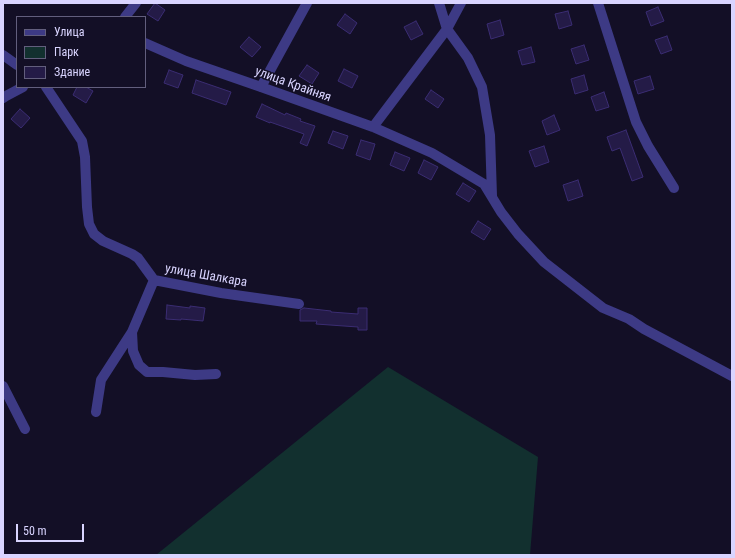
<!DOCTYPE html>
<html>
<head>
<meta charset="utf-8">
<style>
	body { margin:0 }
	#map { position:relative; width:735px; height:558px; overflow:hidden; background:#130f26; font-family:"Roboto Condensed",sans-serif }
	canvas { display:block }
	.frame { position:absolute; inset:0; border:4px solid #d9d4ff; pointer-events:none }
	.legend { position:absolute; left:16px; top:16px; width:130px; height:72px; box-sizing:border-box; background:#130f26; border:1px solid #625e7d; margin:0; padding:5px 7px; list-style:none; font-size:12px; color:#d9d4ff }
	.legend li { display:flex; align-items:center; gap:8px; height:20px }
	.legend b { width:20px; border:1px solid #625e7d }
	.scale { position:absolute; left:16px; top:524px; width:68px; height:18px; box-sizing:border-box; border:2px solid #d9d4ff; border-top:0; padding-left:5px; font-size:12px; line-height:14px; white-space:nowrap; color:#d9d4ff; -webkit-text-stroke:3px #130f26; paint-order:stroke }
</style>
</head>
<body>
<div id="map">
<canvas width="735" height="558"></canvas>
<div class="frame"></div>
<ul class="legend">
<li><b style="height:5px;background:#3d3a85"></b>Улица</li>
<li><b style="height:11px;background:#12302f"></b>Парк</li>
<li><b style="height:11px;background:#241b47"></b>Здание</li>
</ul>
<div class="scale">50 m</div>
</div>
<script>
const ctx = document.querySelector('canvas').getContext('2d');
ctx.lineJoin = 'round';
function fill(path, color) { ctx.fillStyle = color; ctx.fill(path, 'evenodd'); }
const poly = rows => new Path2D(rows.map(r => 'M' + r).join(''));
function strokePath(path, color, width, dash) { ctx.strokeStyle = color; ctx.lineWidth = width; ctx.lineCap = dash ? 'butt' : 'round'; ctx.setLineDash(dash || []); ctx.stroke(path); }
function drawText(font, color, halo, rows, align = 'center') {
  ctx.font = font + ' "Roboto Condensed",sans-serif'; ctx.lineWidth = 3; ctx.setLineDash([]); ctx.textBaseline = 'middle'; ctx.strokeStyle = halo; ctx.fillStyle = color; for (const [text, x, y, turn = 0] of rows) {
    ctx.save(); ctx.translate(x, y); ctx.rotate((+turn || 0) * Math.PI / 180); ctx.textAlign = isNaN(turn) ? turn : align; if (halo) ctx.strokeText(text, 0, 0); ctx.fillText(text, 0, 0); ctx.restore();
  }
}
const green = poly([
	[388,367,538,457,530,555,156,555]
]);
const building = poly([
	[155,3,165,10,158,21,147,14,155,3],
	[658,7,664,21,651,26,646,12,658,7],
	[568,11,572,25,559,29,555,14,568,11],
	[345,14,357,23,350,34,337,25,345,14],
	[500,20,504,35,491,39,487,24,500,20],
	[416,21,423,34,411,40,404,27,416,21],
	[667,36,672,50,661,54,655,40,667,36],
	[249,37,261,47,252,57,240,47,249,37],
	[584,45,589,60,576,64,571,49,584,45],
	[531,47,535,62,522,65,518,51,531,47],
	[307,65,319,73,312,84,299,76,307,65],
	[344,69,358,76,352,88,338,81,344,69],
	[169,70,183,75,178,88,164,83,169,70],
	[584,75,588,90,575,94,571,79,584,75],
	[650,76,654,89,638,94,634,81,650,76],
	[196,80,231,92,226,105,192,93,196,80],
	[77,87,86,87,93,91,86,103,73,95,77,87],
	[431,90,444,99,438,108,425,99,431,90],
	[604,92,609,107,596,111,591,97,604,92],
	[262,104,285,115,286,113,301,119,300,121,315,126,307,146,300,143,304,134,270,122,270,123,256,117,262,104],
	[20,109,30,118,21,128,11,119,20,109],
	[554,115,560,130,547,135,542,121,554,115],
	[626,130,643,177,632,181,620,148,612,151,607,137,626,130],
	[333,131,348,136,343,149,328,143,333,131],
	[361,140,375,144,370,160,356,155,361,140],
	[544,146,549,162,535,167,529,151,544,146],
	[395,152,410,158,404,171,390,165,395,152],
	[424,160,438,167,431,180,418,173,424,160],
	[578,180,583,196,568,201,563,185,578,180],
	[463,183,476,191,469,202,456,194,463,183],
	[478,221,491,229,484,240,471,232,478,221],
	[167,305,190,308,190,306,205,308,203,321,181,319,181,320,166,319,167,305],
	[304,308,331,311,331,312,358,314,358,308,367,308,367,330,358,330,358,327,316,324,317,321,300,321,300,310,304,308]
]);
const minor = poly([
	[439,3,447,29,468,58,482,87,490,135,492,196],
	[598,3,636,122,648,146,674,188],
	[125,17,136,3],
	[145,43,186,61,261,87,373,127,432,153,484,184,501,212,518,234,544,262,603,308,629,319,644,329,732,376],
	[3,55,17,65],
	[46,87,82,141,85,157,87,207,89,224,94,234,103,241,132,254,138,258,154,280,221,293,299,304],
	[261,87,307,3],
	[3,98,6,96,23,87],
	[373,127,447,29,461,3],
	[132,332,133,351,139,365,147,372,163,372,195,375,216,374],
	[3,386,25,429],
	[96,412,101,380,132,332,154,280]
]);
const streetNames = [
	["улица Крайняя",293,85,20],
	["улица Шалкара",206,276,10]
];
fill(green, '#12302f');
fill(building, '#241b47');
strokePath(building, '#3b2d73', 1);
strokePath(minor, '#3d3a85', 10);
drawText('13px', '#d9d4ff', '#130f26', streetNames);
</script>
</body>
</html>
